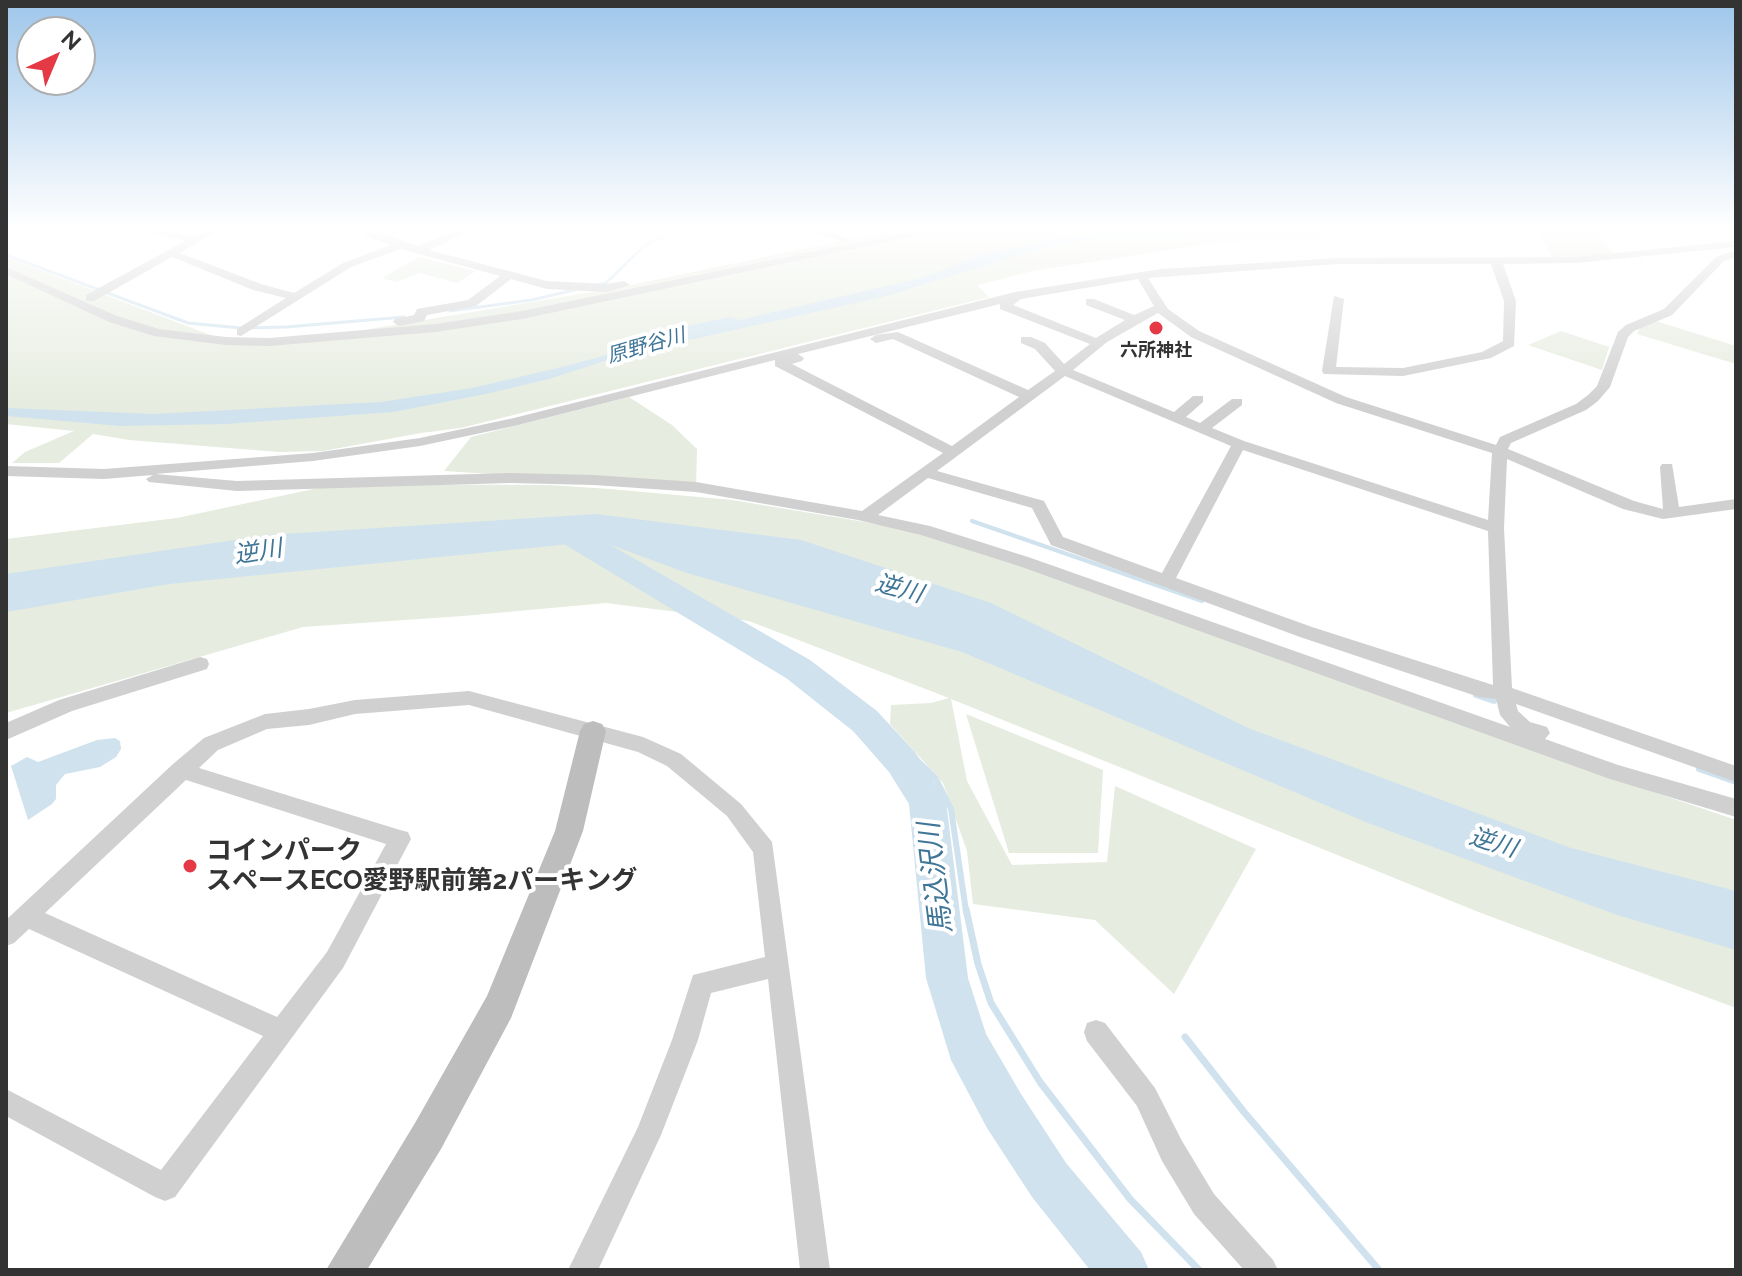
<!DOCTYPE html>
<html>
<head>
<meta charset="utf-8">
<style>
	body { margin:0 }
	#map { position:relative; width:1742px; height:1276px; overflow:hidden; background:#fff; font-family:Raleway,sans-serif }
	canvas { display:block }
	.frame { position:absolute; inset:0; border:8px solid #333; pointer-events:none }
	.north { position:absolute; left:16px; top:16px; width:80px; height:80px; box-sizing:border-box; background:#fff; border:2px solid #adadad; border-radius:50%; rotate:44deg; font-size:22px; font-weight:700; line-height:32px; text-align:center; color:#333 }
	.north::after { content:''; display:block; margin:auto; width:28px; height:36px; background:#e63946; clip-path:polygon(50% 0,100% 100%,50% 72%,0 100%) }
</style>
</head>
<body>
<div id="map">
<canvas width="1742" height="1276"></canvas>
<div class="frame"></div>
<div class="north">N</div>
</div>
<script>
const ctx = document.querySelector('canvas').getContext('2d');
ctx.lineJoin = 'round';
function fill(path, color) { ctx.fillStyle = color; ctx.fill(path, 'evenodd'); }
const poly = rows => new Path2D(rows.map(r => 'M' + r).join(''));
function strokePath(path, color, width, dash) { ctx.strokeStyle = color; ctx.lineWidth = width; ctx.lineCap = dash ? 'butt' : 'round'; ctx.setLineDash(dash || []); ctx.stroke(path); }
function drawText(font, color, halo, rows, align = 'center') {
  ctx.font = font + ' Raleway,"Noto Sans JP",sans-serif'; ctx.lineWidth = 8; ctx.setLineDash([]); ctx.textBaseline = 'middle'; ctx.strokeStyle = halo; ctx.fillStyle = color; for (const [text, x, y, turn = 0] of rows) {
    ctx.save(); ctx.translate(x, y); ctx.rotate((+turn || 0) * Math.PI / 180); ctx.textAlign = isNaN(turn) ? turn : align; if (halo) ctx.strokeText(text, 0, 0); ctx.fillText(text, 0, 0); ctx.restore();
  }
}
const green = poly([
	[902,228,1491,228,1214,243,1033,271,977,285,989,297,461,428,421,433,323,451,279,452,129,440,93,434,59,463,12,463,25,452,74,431,6,424,6,257,226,341,304,340,622,287],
	[1537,228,1594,228,1615,256,1552,258],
	[419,257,476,271,457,283,420,273,397,282,382,278],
	[1656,321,1736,346,1736,364,1637,334,1640,328],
	[1561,331,1609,347,1602,370,1528,345],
	[629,397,672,425,697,449,696,487,444,471,471,437],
	[337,484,550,485,610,489,732,500,907,529,1078,580,1616,779,1736,820,1736,1008,1481,913,951,699,967,781,1012,865,1107,862,1115,786,1256,849,1174,994,1095,920,973,904,967,851,943,783,890,724,891,705,931,703,949,698,749,621,606,603,463,616,303,627,6,713,6,539,177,518],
	[966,714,1103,770,1098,853,1009,853]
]);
const water = poly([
	[1224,228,1293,228,1145,239,1095,238,1039,249,883,297,626,354,549,379,486,394,393,412,226,424,121,426,6,416,6,408,154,414,381,402,472,388,566,366,718,325,921,278,977,256,1046,240,1112,232],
	[596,514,801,540,991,603,1248,728,1571,848,1736,891,1736,950,1617,915,1368,823,962,652,687,573,600,541,169,584,6,612,6,574,268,535],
	[115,738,120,741,121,749,116,757,100,767,65,774,56,785,56,799,52,804,28,820,11,766,27,757,38,762,97,740]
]);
const streamFar3 = poly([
	[6,255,188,323,241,328,286,327,404,317],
	[596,285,606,283,644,246,675,228],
	[450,311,532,300,578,289]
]);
const streamFar2 = poly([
	[972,521,1202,601]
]);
const streamFar1 = poly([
	[827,691,893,737,936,779,951,809,966,911],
	[1476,695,1494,701],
	[1699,769,1736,782]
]);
const stream = poly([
	[966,909,978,964,991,1003,1040,1082,1130,1199,1199,1270],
	[1185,1037,1244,1112,1379,1270]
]);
const river = poly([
	[729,317,737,319,740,324,737,329,680,341,624,360,616,358,612,353,616,348,666,331,729,317],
	[559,519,569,521,810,660,877,711,915,752,946,801,968,978,986,1034,1021,1094,1066,1163,1141,1252,1149,1270,1090,1270,1032,1197,987,1128,951,1060,926,978,909,804,889,772,853,731,786,678,549,535,545,528,549,521,559,519]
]);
const street = poly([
	[153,228,194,236,208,228,222,228,180,253,261,284,294,293,343,263,390,245,364,235,364,228,374,228,374,231,418,246,461,228,476,228,429,250,547,281,607,284,624,281,630,285,607,292,547,289,511,279,476,306,427,315,424,321,399,326,393,322,395,319,414,315,417,309,468,300,500,276,401,249,351,267,241,336,237,335,237,329,286,298,253,290,172,257,94,301,86,301,86,295,185,241,152,233,153,228],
	[802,228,819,228,851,240,845,243,802,228],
	[928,228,951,228,522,319,435,332,269,346,226,345,154,336,109,322,6,274,6,267,117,316,159,329,226,337,269,338,435,324,522,311,928,228],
	[1736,241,1736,247,1576,263,1503,264,1516,301,1514,346,1491,358,1403,376,1324,374,1322,371,1334,296,1344,299,1336,367,1403,368,1482,352,1503,341,1504,301,1491,264,1337,264,1148,278,1168,309,1199,331,1346,397,1496,445,1500,437,1576,404,1588,395,1597,386,1618,332,1626,325,1664,309,1716,257,1736,250,1736,257,1724,261,1672,315,1634,331,1628,337,1610,387,1598,401,1586,410,1511,443,1508,449,1634,501,1663,509,1660,467,1662,464,1672,464,1679,507,1736,499,1736,509,1663,519,1623,509,1507,459,1504,528,1512,688,1736,766,1736,782,1516,704,1518,711,1530,722,1547,727,1550,733,1545,739,1618,765,1736,799,1736,817,1610,779,1019,566,921,535,858,520,696,492,594,485,510,483,237,491,149,482,146,479,153,475,104,479,6,476,6,466,104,469,313,453,420,438,514,418,1015,292,1161,269,1337,258,1576,257,1736,241],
	[1138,279,1154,306,1134,315,1094,299,1086,299,1086,305,1125,320,1096,338,1013,305,1021,299,1138,279],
	[1000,304,1000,309,1090,344,1064,364,1045,343,1031,337,1021,337,1021,343,1035,349,1055,371,1028,390,898,332,876,335,870,339,876,343,893,339,1019,397,952,446,792,364,802,361,804,358,798,354,1000,304],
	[1158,313,1191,337,1336,403,1492,453,1488,520,1244,441,1212,428,1242,405,1242,399,1232,399,1200,423,1186,417,1203,402,1203,396,1193,396,1174,412,1073,370,1107,342,1158,313],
	[775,360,775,366,943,453,862,511,696,482,594,475,510,473,237,481,155,474,313,461,420,446,514,426,775,360],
	[1065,376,1231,446,1162,573,1063,537,1044,501,937,471,1065,376],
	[1243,450,1488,531,1493,685,1312,627,1176,578,1243,450],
	[928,478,1032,508,1051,545,1300,637,1479,697,1496,699,1500,715,1510,727,1031,558,930,526,878,515,928,478],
	[200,657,207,659,209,664,207,669,72,711,6,740,6,723,59,700,200,657],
	[469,691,643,737,681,754,741,804,772,842,830,1270,800,1270,768,979,711,993,698,1040,661,1135,598,1270,568,1270,638,1127,672,1040,693,975,765,957,753,852,727,816,667,766,638,752,469,705,355,714,309,725,267,729,218,750,199,768,400,830,408,832,411,839,343,968,175,1197,165,1201,155,1197,6,1116,6,1089,161,1170,263,1036,29,929,14,943,6,946,6,920,173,764,204,738,265,714,309,709,355,700,469,691],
	[186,780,386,844,327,952,277,1017,45,913,186,780],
	[1096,1020,1105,1023,1155,1088,1182,1141,1214,1194,1273,1260,1278,1270,1244,1270,1194,1214,1162,1161,1137,1106,1087,1041,1084,1032,1087,1023,1096,1020]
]);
const secondary = poly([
	[593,721,602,724,606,731,583,831,511,1018,441,1149,367,1270,326,1270,415,1123,487,996,555,831,580,731,584,724,593,721]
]);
const markers = [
	[1156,328,8,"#e63946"],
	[190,866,8,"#e63946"]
];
const farPoinames = [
	["六所神社",1156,351]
];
const farWaternames = [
	["原野谷川",646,346,-16]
];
const waterNames = [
	["逆川",258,552,-9],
	["逆川",899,589,15],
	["逆川",1493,843,17]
];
const nearPoinames = [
	["コインパーク",206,851],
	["スペースECO愛野駅前第2パーキング",206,881]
];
const nearWaternames = [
	["馬込沢川",936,878,-97]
];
fill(green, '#e6ecdf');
fill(water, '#cfe2ee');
strokePath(streamFar3, '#cfe2ee', 3);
strokePath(streamFar2, '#cfe2ee', 4);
strokePath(streamFar1, '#cfe2ee', 6);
strokePath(stream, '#cfe2ee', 7);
fill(river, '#cfe2ee');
fill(street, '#d0d0d0');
fill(secondary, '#bdbdbd');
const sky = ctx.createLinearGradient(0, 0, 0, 407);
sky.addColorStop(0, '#9ec6ea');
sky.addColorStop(0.56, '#fff');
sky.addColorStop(1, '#ffffff00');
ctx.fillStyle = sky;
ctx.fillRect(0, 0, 1742, 407);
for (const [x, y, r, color] of markers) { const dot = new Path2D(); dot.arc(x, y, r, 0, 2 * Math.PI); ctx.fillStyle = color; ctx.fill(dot); strokePath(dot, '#fff', 3); }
drawText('bold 18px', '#333', '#fff', farPoinames);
drawText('italic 20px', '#3f7597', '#fff', farWaternames);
drawText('italic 24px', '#3f7597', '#fff', waterNames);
drawText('bold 26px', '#333', '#fff', nearPoinames, 'left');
drawText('italic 28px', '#3f7597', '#fff', nearWaternames);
</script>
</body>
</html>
